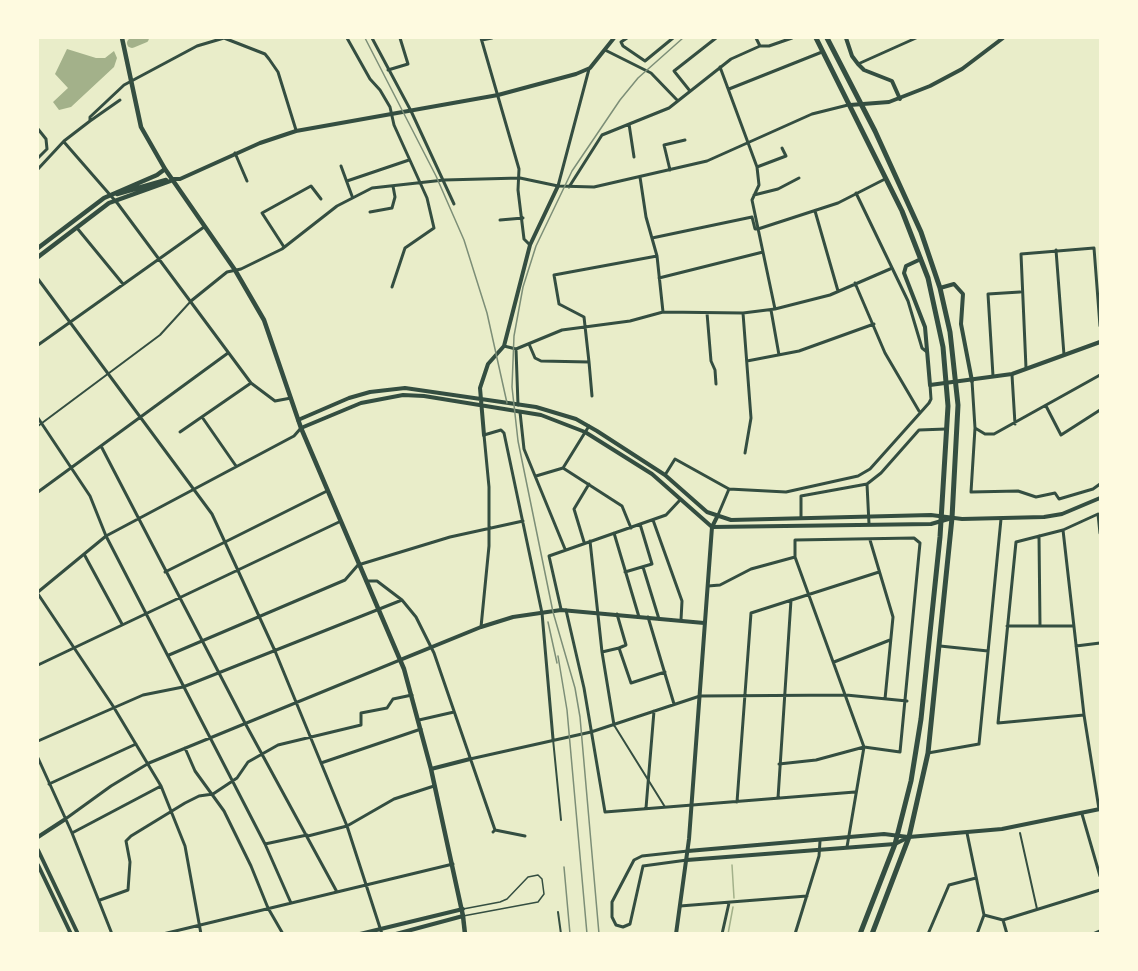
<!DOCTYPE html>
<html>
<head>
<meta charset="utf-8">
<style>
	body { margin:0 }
	#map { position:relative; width:1138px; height:971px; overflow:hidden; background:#e9edc9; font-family:Karla,sans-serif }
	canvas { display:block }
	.frame { position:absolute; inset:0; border:39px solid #fefae0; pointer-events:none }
</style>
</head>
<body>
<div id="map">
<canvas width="1138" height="971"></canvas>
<div class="frame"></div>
</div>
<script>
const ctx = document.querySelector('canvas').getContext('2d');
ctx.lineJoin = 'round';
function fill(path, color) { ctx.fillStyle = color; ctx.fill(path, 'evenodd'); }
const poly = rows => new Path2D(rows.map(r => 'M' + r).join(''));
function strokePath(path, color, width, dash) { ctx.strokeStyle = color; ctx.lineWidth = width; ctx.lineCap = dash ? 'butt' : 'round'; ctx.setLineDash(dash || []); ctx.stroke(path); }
const water = poly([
	[67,49,96,58,105,58,114,51,117,58,114,67,71,107,59,110,53,102,68,88,55,74]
]);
const stream = poly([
	[732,865,734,898],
	[728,934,733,907]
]);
const river = poly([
	[132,43,144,38]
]);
const service = poly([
	[463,916,538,902,544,894,542,879,538,875,528,877,507,899,500,902,463,909]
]);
const pedestrian = poly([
	[38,426,160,335,191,301],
	[614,725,665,807],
	[553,739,561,820],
	[1020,833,1037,909],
	[558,912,561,934]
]);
const minor = poly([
	[347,38,370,79,380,90,390,107,394,125,427,198,434,228,405,248,392,287],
	[372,38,411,111,454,204],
	[481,38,519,169,518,190,524,239,530,245],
	[627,38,621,42,623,46,645,61,673,38],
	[756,38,760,46],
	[482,40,492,38],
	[605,50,651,73,678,101],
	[858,64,916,38],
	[720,67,757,167,759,185,752,200,775,309],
	[388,70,408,64,400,38],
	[729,89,822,52],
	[690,91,674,71,716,38],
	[90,121,120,100],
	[629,124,634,157],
	[38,129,46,139,47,149],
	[64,142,118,204,251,383,275,401,291,398],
	[235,153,247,181],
	[38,158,47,149],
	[341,166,352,196],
	[757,167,786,156,782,148],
	[38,169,64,141,90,121,90,117,124,85,197,46,224,38,265,54,269,59,278,72,296,130],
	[670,170,664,145,685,140],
	[640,177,646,217,657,256,663,312],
	[347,181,409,160],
	[558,186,589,69],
	[569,187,602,135,669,108,731,59,760,46,769,46,792,38],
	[856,193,908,301,922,348,927,352],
	[754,195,778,189,799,178],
	[815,211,838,291],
	[370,212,392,208,395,197,393,186],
	[500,220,523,218],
	[77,228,123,284],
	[758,229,838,203,885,179],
	[652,238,752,217,755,229,758,229],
	[284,247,262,213,311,186,321,199],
	[1056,250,1064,355],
	[659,278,763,252],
	[38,279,212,514,275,651,347,826,382,934],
	[855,283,885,353,919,411],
	[191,301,227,272,241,269,282,249,337,206,372,188,444,180,520,178,558,186,594,187,707,161,812,114,848,105],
	[771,310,779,355],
	[707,313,711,361,715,370,716,384],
	[743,313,751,418,745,453],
	[529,344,535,358,541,361,589,362,584,317,559,304,554,275,657,256],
	[38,345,204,227],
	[504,346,516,349,562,330,630,321,663,312,743,313,775,309,830,295,890,269],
	[516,349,518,405],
	[747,361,799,351,874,324],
	[589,362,592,396],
	[1026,368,1021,254,1094,248,1100,326],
	[1012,375,1015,424],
	[993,376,988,294,1020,292],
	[972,381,975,428,971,492,1018,491,1036,497,1055,493,1059,499,1093,489,1100,484],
	[1046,406,1061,435,1100,410],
	[520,412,524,449,565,549],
	[202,417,236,466],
	[38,418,90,496,106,536,265,844,291,903],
	[975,428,985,434,994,434,1100,375],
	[180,432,251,383],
	[101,446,245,723,337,892],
	[563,468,622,506,631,528],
	[665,475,675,459,729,489,786,492,858,476,870,469,929,403,931,399,930,385],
	[536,476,563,468,589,426],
	[38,492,228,353],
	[718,515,729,489],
	[801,518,801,496,867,484],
	[653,520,682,601,681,620],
	[869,524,867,484,881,473,919,430,946,429],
	[1063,530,1084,715,1099,809],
	[614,533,639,617],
	[1039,536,1040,626],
	[870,540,893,617,885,699],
	[590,541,602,652,614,725],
	[584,542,574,509,589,484],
	[84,554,122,624],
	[643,567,659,619],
	[165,572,327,491],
	[625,572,652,564,640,524],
	[366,581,377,581,402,600,416,617,434,653,495,830,493,832],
	[708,586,720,585,751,569,795,557],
	[38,592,106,536,294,436,301,428],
	[38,594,113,706,161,786,185,846,201,934],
	[561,609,549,556,666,515,680,500],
	[566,610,584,688,605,812,855,792],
	[617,614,626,645,619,648],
	[648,617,674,704],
	[1007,626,1074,626],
	[481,627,489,546,489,487,484,435,501,430,504,433,542,613,553,739],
	[940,646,988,651],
	[1076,646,1100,643],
	[602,652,619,648,631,683,665,672],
	[169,655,345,580,358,565,450,537,523,521],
	[834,662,890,640],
	[38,665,339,522],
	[1084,715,998,723,1016,542,1063,530,1098,514,1100,533],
	[419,720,454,712],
	[38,741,143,695,183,687,402,600],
	[185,748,195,771,224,811,251,866,268,908,283,934],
	[928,753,979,744,1001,519],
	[38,758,72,833,112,934],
	[470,759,591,732,700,696,846,695,907,701],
	[321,763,421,729],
	[779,764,816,760,864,747,900,752,920,543,914,538,795,540,795,557,864,747,847,847],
	[49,784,136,744],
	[778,798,791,600],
	[737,802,751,613,879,572],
	[646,808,654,711],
	[1082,814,1100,876],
	[64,820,111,786,149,763,400,660],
	[495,830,525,836],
	[72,833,161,786],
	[967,833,984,915,977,934],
	[308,836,347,826,394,799,434,786],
	[265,844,307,835],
	[687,860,643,866,630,924,623,927,616,925,612,917,612,902,634,860,642,856,688,851],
	[100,900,128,890,130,862,126,841,131,836,185,803,199,796,213,794,237,778,248,762,278,745,361,725,361,713,387,708,393,699,412,695],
	[680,906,807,896],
	[984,915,1003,920,1007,934],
	[1003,920,1100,890],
	[163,934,453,864],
	[722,934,729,903],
	[795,934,819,856,820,841],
	[928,934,949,885,976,878],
	[1093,934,1100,931]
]);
const tertiary = poly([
	[846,38,852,56,858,64,864,70,892,81,900,99],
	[850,105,889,102,930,86,962,69,1003,38],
	[173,179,180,179,260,143,296,131,498,95,576,74,590,68,614,38],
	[921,259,906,266,904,273,925,327,930,385,1012,374,1100,342],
	[940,288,954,284,963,294,961,324,972,381],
	[298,420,349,398,370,392,405,388,536,407,576,419,597,431,665,475,707,512,731,520,931,515,962,519,1044,517,1062,514,1100,498],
	[301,428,361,403,403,395,424,396,541,415,585,432,652,474,712,527,931,524,952,518],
	[484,435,480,388,488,364,504,346,530,245,558,186],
	[400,660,481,627,513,617,561,610,704,623],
	[431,769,470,759],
	[38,837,64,820],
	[38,850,78,934],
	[688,851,884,834,908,837],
	[687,860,895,844,909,837,1002,829,1100,809],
	[38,865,71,934],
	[360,934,463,909],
	[396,934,463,916],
	[676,934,689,839,712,527,717,517]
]);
const secondary = poly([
	[463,916,465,934]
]);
const primary = poly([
	[122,38,141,127,165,169,235,270,264,320,301,428,404,669,431,769,463,916],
	[117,194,166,180],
	[38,248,104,198,157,175,165,169],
	[38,257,109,203,173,180]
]);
const trunk = poly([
	[816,38,902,211,928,278,943,347,948,406,940,537,921,719,911,781,895,844,860,934],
	[827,38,875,131,921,232,940,288,950,332,958,405,952,518,928,753,909,837,872,934]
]);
const rail = poly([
	[365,38,436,176,464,240,487,313,507,403],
	[548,622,557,663],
	[558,656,567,710,587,934],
	[564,867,570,934],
	[599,934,580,717,575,688,553,612,518,441,512,387,514,336,523,287,536,246,572,171,620,100,638,78,683,38]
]);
fill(water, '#a3b18a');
strokePath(stream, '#a3b18a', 1.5);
strokePath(river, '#a3b18a', 10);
strokePath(service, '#344e41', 1.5);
strokePath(pedestrian, '#344e41', 2);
strokePath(minor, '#344e41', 3);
strokePath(tertiary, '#344e41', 4);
strokePath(secondary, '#344e41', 4.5);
strokePath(primary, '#344e41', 4.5);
strokePath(trunk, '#344e41', 5);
strokePath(rail, '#7c8e77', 1.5);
</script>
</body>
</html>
